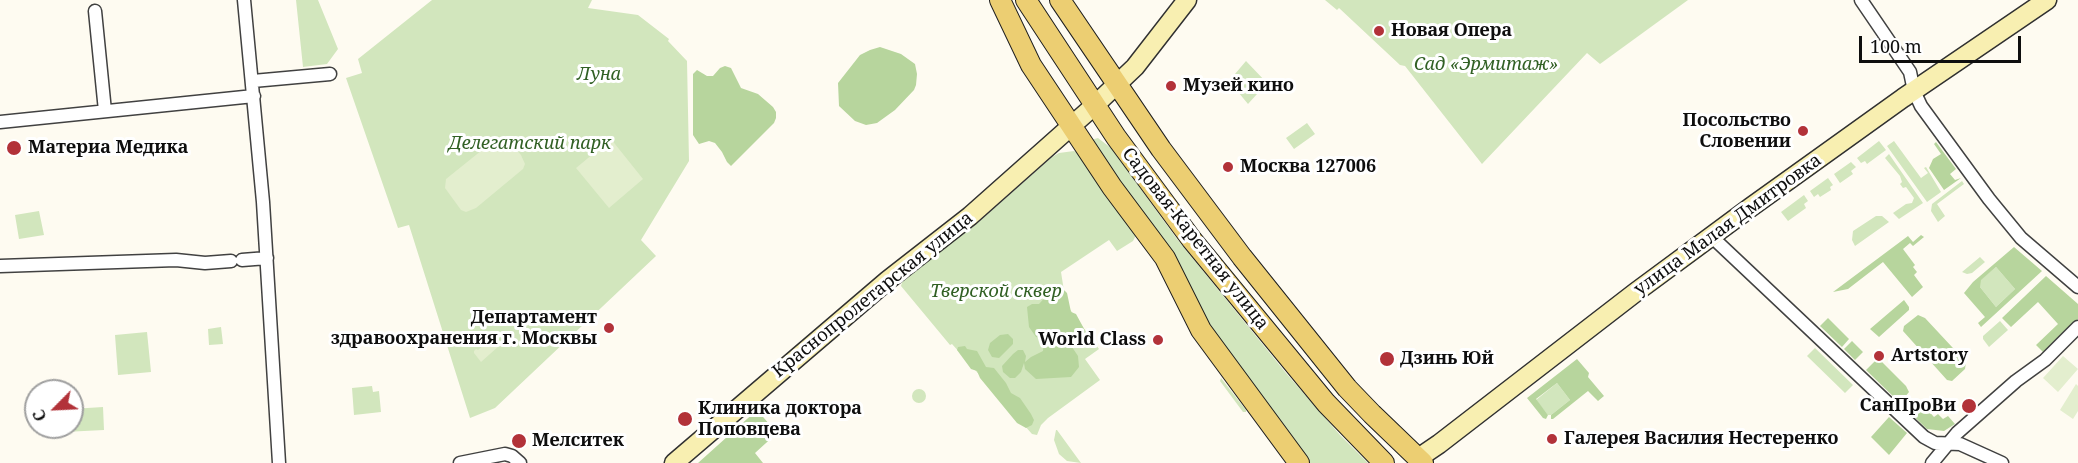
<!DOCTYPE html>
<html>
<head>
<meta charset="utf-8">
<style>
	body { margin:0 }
	#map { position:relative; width:2078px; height:463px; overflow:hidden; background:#fefbf1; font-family:"Noto Serif",serif }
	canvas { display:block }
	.north { position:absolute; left:24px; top:379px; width:60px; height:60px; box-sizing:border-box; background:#fff; border:2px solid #9f9f9f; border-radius:50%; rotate:246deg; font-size:16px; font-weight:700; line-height:24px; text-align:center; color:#0e0e0e }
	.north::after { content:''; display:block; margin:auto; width:21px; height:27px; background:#b23239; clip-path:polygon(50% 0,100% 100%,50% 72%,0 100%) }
	.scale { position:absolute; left:1859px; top:36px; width:162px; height:27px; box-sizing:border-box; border:3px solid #0e0e0e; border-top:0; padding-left:8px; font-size:18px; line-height:21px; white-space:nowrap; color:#0e0e0e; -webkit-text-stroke:4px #fff; paint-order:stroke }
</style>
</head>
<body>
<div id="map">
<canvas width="2078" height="463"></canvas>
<div class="north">С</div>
<div class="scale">100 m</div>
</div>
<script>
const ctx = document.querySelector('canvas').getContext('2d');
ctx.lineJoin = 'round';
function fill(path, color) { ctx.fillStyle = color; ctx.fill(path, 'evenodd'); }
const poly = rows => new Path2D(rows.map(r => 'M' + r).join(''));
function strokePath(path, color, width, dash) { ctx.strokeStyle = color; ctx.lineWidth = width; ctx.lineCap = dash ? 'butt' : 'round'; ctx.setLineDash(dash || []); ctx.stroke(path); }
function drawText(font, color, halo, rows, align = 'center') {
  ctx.font = font + ' "Noto Serif",serif'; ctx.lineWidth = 6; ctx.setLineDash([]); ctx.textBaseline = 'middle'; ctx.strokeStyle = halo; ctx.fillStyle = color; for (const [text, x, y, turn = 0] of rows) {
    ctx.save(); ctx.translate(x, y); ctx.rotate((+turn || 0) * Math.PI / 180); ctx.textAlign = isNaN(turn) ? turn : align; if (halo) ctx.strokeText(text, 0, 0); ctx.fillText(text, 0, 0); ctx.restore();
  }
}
const green = poly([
	[296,0,318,0,338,49,327,64,303,67],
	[432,0,592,0,588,8,638,15,669,39,668,41,687,61,689,161,641,240,656,256,495,408,470,418,409,225,398,228,346,78,362,73,358,59],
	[1325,0,1688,0,1600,64,1587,53,1482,164,1405,66,1400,65,1339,8,1337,10],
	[1246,61,1267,83,1248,104,1229,81],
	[1307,123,1315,134,1294,149,1286,138],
	[1098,138,1111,148,1177,239,1286,373,1340,435,1368,463,1309,463,1207,325,1150,225,1091,140],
	[1879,141,1886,150,1867,164,1865,161,1861,163,1857,158],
	[1894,141,1921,178,1928,173,1924,168,1926,167,1941,192,1927,202,1887,146],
	[1074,151,1081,155,1136,235,1133,241,1117,251,1109,240,1061,272,1066,304,1099,349,1085,359,1100,380,1048,418,1041,425,1037,435,1032,434,952,344,950,345,901,286,903,279,961,232,973,227,1052,157,1059,153],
	[1889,154,1923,203,1899,219,1893,213,1906,204,1912,203,1914,198,1906,187,1903,188,1900,184,1902,182,1900,176,1885,158],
	[1851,162,1856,167,1851,171,1853,174,1840,183,1834,174],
	[1828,178,1833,185,1830,187,1831,190,1820,197,1818,194,1814,197,1810,191],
	[1962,181,1964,184,1937,204,1945,216,1938,222,1931,211,1932,204],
	[1804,195,1808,201,1804,204,1806,208,1788,221,1781,212],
	[39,211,44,235,19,239,15,215],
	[1876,216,1882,216,1889,222,1855,246,1852,240,1853,231],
	[1980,257,1985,262,1972,273,1967,274,1962,272],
	[1996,267,2015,289,1996,307,1980,287,1980,280],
	[2000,321,2008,330,1989,347,1983,339,1983,336],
	[221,327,223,344,209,345,208,329],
	[147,332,151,372,118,375,115,335],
	[1815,348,1853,385,1845,393,1807,356],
	[1221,378,1246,410,1246,412,1243,412,1220,381],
	[1557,383,1570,400,1551,415,1548,415,1536,400],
	[372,386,373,392,379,391,381,412,354,415,352,388],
	'912 396a7 7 0 1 1 14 0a7 7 0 1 1-14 0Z',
	[103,407,104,430,64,432,64,427,72,427,72,409],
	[1056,430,1057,430,1081,463,1067,461,1059,454,1054,440]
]);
const forest = poly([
	[880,47,901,54,915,64,917,74,916,85,914,90,895,110,877,123,866,125,855,121,839,106,838,83,860,55,870,50],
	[725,66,731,68,741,88,758,94,773,107,776,112,776,118,774,123,731,166,727,162,722,152,715,143,709,141,699,144,693,135,693,74,697,70,707,76,713,76,720,68],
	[1936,142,1956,169,1950,174,1955,180,1961,178,1944,190,1929,168,1933,159,1941,154,1934,144],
	[1921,235,1924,237,1913,246,1910,243,1903,249,1915,265,1913,267,1917,272,1914,275,1923,287,1912,297,1883,262,1848,289,1833,292,1908,236,1913,242],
	[2014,247,2042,271,1981,327,1978,323,1985,317,1964,293,1973,282],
	[1996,267,2015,289,1996,307,1980,287,1981,280],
	[2046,276,2078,304,2078,319,2044,353,2036,345,2058,324,2038,302,2011,327,2002,318],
	[1061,287,1067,293,1071,312,1076,314,1088,336,1086,344,1079,346,1075,343,1072,347,1078,356,1079,367,1071,377,1036,379,1025,369,1024,363,1021,372,1015,378,1010,378,1003,372,1002,366,1013,354,1018,350,1023,350,1026,356,1025,362,1031,357,1043,351,1044,341,1049,337,1048,333,1040,338,1036,337,1029,327,1027,307,1032,304,1039,304,1049,293],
	[1904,300,1909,307,1909,310,1879,337,1870,329],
	[1918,315,1925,318,1966,362,1965,369,1952,381,1947,380,1903,331,1904,326],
	[1828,318,1849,339,1842,347,1820,326],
	[1008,334,1013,339,1013,344,999,358,992,357,988,350,990,343,1000,335],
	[1852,341,1863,352,1855,360,1844,349],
	[965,346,967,349,977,351,986,367,994,368,1006,383,1011,393,1020,398,1031,414,1034,420,1032,425,1026,428,1017,423,980,378,977,371,971,369,957,350,958,347],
	[1878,358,1906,386,1909,392,1900,403,1866,370],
	[1577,359,1589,373,1588,377,1604,396,1598,401,1588,391,1553,419,1551,419,1551,415,1570,400,1557,383,1536,399,1548,415,1546,419,1543,418,1527,398],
	[1914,399,1916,400,1914,402,1918,406,1924,401,1927,405,1925,407,1934,417,1938,414,1943,419,1948,416,1955,424,1944,431,1927,429,1905,408],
	[757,410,777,433,755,453,763,463,698,463],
	[1889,417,1907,433,1889,455,1871,437]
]);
const pitch = poly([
	[497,138,508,140,521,155,525,164,523,169,476,208,466,212,461,210,445,188,446,179],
	[611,139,643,179,609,208,576,168],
	[492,338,499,346,481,362,474,353,474,351,476,349,478,350],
	[2063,356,2078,369,2058,392,2043,378],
	[2076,384,2078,386,2078,411,2073,419,2060,410]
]);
const street = poly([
	[244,0,263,202,279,463],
	[1861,0,1910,72,1914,91,1921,106,1989,199,2021,238,2078,287],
	[95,11,105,111],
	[253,81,330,74],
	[0,122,254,96],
	[1711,236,1924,437,1935,443,1960,444,2002,463],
	[242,260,267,258],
	[0,266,176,260,205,263,231,261],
	[460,463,505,454,512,456,520,463],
	[1932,463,1957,433,2016,381,2045,360,2078,327]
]);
const secondary = poly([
	[1417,459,1439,444,1636,292,1751,207,1903,98,2047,0],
	[674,463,888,280,970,216,1095,105,1135,67,1187,0]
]);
const primary = poly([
	[1000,0,1031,65,1112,187,1165,258,1201,330,1299,463],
	[1026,0,1116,137,1192,240,1326,403,1384,463],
	[1060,0,1161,149,1242,257,1347,388,1372,414,1423,463]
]);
const markers = [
	[1379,31,6,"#b23239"],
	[1171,86,6,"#b23239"],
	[1803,131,6,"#b23239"],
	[14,148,8,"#b23239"],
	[1228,167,6,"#b23239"],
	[609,328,6,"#b23239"],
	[1158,340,6,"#b23239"],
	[1879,356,6,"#b23239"],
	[1387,359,8,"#b23239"],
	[1969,406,8,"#b23239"],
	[685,419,8,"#b23239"],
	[1552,439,6,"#b23239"],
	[519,441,8,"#b23239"]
];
const poiNames = [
	["Новая Опера",1391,31],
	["Музей кино",1183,86],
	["Посольство",1791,121,"right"],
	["Словении",1791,142,"right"],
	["Материа Медика",28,148],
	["Москва 127006",1240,167],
	["Департамент",597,318,"right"],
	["здравоохранения г. Москвы",597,339,"right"],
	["World Class",1146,340,"right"],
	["Artstory",1891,356],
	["Дзинь Юй",1400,359],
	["СанПроВи",1956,406,"right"],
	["Клиника доктора",698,409],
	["Поповцева",698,430],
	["Галерея Василия Нестеренко",1564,439],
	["Мелситек",532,441]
];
const parkNames = [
	["Сад «Эрмитаж»",1486,65],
	["Луна",599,75],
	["Делегатский парк",530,144],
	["Тверской сквер",996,292]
];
const streetNames = [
	["улица Малая Дмитровка",1728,225,-36],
	["Садовая-Каретная улица",1195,239,52],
	["Краснопролетарская улица",873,295,-39]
];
fill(green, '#d2e6bd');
fill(forest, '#b7d59d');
fill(pitch, '#e3eece');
strokePath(street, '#414141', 15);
strokePath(secondary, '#303030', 21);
strokePath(primary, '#1f1f1f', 22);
strokePath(street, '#fff', 12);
strokePath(secondary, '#f8efb1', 18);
strokePath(primary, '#ecce72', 20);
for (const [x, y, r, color] of markers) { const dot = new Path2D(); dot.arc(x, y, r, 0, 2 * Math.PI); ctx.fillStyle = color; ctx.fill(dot); strokePath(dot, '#fff', 2); }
drawText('bold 18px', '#0e0e0e', '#fff', poiNames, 'left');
drawText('italic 18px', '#316024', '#fff', parkNames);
drawText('18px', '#0e0e0e', '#fff', streetNames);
</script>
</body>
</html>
